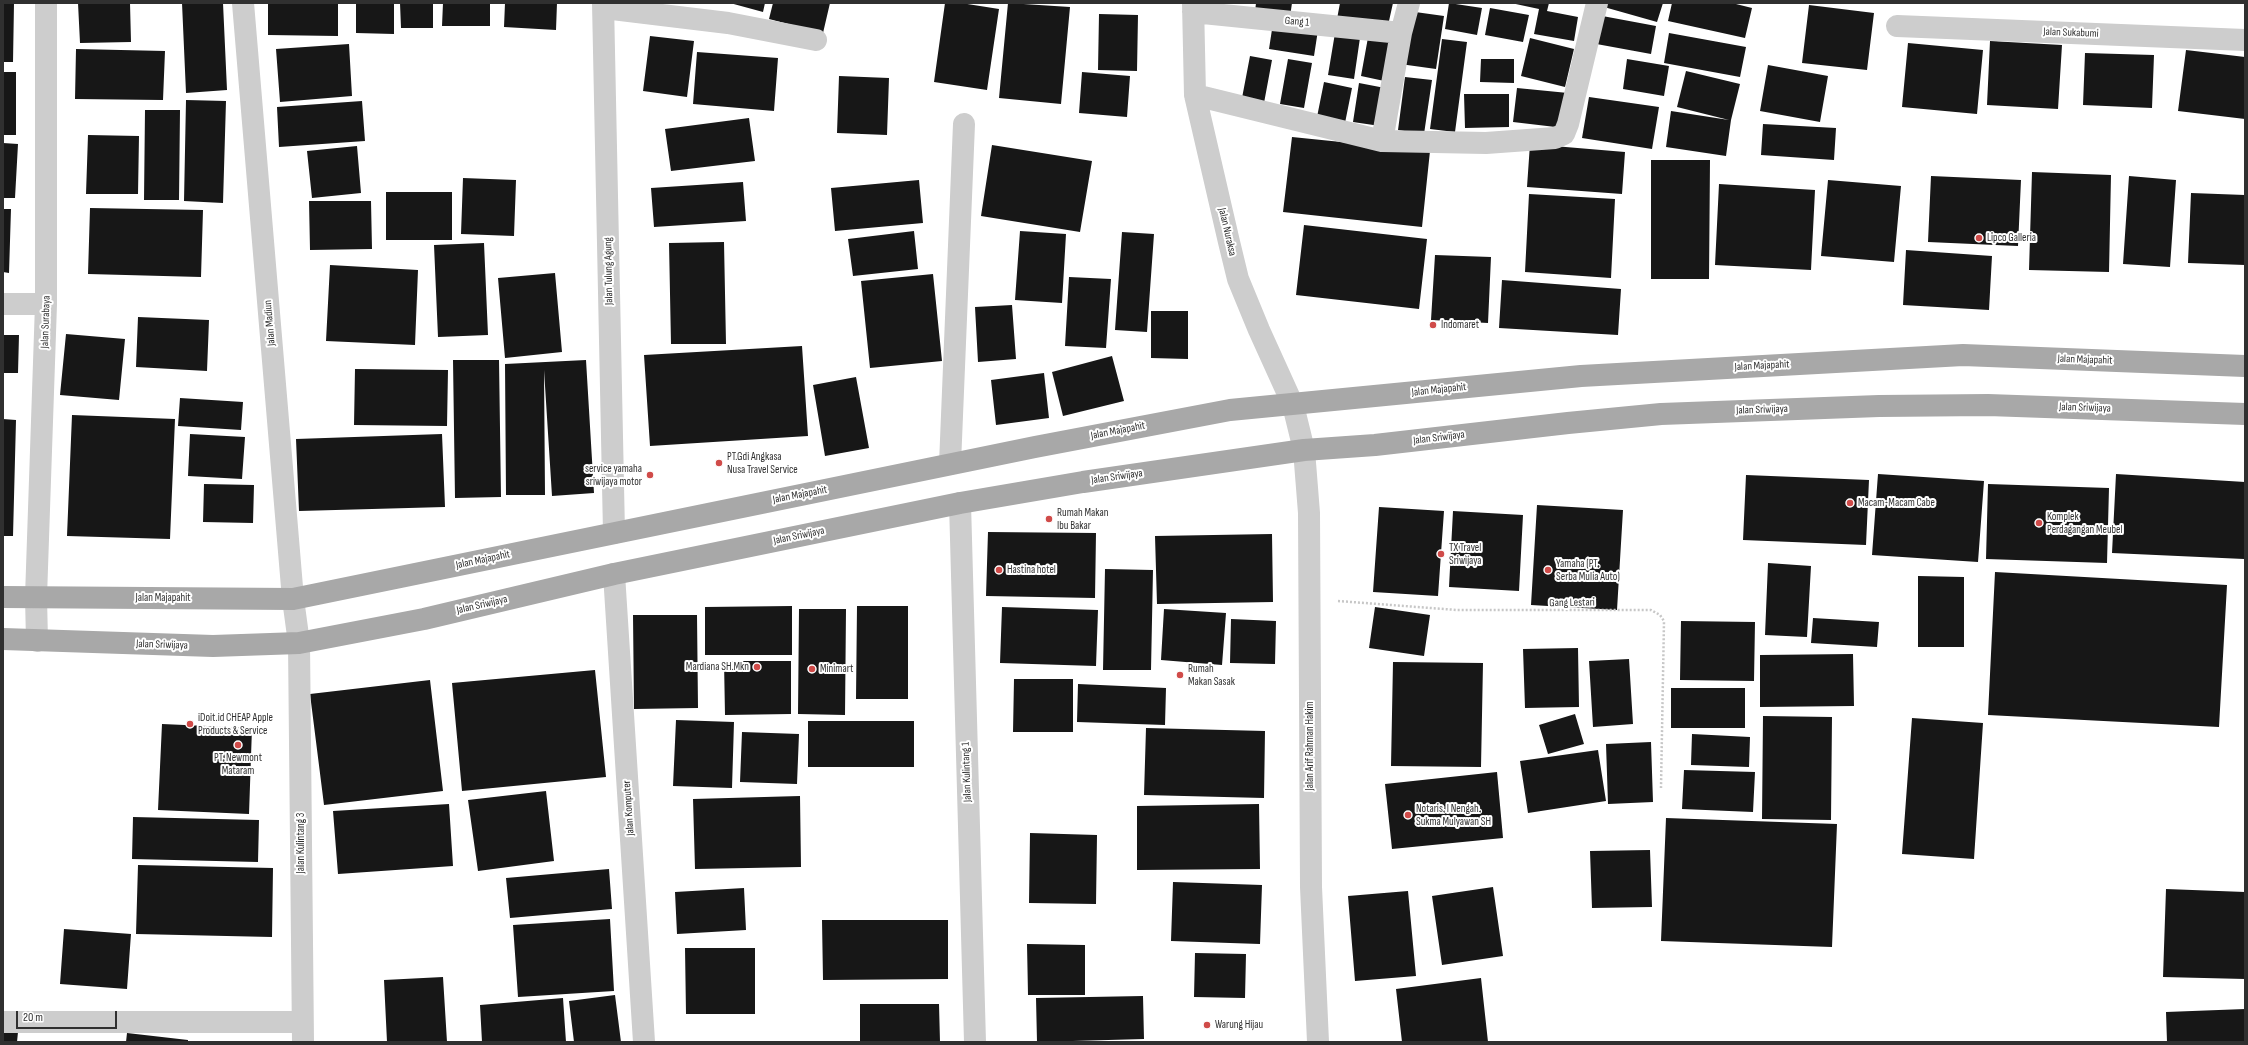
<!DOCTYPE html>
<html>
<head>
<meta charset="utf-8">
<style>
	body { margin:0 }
	#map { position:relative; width:2248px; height:1045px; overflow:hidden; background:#fff; font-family:"Sofia Sans Condensed",sans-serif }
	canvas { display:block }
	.frame { position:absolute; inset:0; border:4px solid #303030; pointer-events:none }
	.scale { position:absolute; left:16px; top:1011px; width:101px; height:18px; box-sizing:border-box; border:2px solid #303030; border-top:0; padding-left:5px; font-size:12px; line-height:14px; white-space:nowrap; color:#303030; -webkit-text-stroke:3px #fff; paint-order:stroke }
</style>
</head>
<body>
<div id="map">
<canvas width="2248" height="1045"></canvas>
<div class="frame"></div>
<div class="scale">20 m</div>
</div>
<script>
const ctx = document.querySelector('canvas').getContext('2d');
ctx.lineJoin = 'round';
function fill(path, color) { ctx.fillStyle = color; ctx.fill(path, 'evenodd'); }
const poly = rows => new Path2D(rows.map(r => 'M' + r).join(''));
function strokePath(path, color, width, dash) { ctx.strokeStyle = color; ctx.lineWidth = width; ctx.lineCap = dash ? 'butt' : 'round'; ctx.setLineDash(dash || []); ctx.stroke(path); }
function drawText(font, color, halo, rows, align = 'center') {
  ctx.font = font + ' "Sofia Sans Condensed",sans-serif'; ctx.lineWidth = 4; ctx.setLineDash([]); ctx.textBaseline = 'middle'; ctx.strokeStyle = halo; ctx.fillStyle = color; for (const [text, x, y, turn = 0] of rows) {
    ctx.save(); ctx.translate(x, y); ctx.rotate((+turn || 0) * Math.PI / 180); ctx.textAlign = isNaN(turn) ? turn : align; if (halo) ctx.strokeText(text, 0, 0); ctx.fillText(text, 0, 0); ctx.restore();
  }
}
const building = poly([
	[3,3,14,3,13,62,3,62],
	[78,3,130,3,131,42,80,43],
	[182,3,223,3,227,90,186,93],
	[268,3,338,3,338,36,268,35],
	[356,3,394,3,394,34,356,33],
	[400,3,433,3,433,28,401,28],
	[443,3,490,3,490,26,442,26],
	[505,3,557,3,556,30,504,27],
	[730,3,765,3,763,12],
	[773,3,830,3,823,33,769,19],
	[945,3,961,3,999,9,987,90,934,82],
	[1008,3,1070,7,1061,104,999,98],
	[1256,3,1292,3,1290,17,1255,12],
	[1340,3,1393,3,1387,30,1337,19],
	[1449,3,1482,8,1477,35,1445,29],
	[1511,3,1549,3,1547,11,1578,17,1574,41,1534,34,1539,9],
	[1606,3,1663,3,1657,22,1604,7],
	[1672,3,1732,3,1752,8,1745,38,1668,21],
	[1809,5,1874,13,1867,70,1802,63],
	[1490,8,1529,15,1523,42,1485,35],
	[1408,11,1444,16,1436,69,1400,64],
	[1099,14,1138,15,1137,71,1098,70],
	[1597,15,1656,26,1651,54,1591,43],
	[1273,23,1318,30,1314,56,1269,49],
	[1336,27,1361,31,1354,79,1328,75],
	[1369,32,1398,38,1389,82,1361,76],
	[1669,33,1746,47,1740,77,1664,63],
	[650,36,694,41,687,97,643,91],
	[1530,38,1574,49,1565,87,1521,76],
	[1442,39,1467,42,1455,132,1430,129],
	[1990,41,2062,45,2058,109,1987,105],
	[1908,43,1983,50,1977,114,1902,107],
	[349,44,352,96,280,102,276,49],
	[76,49,165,51,163,100,75,99],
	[2186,50,2245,57,2245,119,2178,111],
	[697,52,778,58,774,111,693,104],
	[2085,53,2154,55,2152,108,2083,105],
	[1250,56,1272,60,1264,103,1242,98],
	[1288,59,1312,63,1304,108,1280,104],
	[1481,59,1514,59,1514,83,1480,82],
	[1627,59,1669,66,1664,96,1623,89],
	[1768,65,1828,76,1820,122,1760,111],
	[1686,71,1740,84,1731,120,1726,156,1666,147,1671,111,1729,120,1677,107],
	[3,72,16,72,16,135,3,135],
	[1082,72,1130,76,1127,117,1079,113],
	[839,76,889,78,887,135,837,133],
	[1405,77,1432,80,1424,134,1398,130],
	[1324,82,1352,88,1344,128,1316,122],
	[1359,83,1385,88,1380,126,1353,122],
	[1517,88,1568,93,1564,128,1513,122],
	[1464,94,1509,94,1509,127,1465,128],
	[1589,97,1659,107,1652,149,1582,138],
	[186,100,226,101,223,203,184,201],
	[362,101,365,141,279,147,277,107],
	[145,110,180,110,179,200,144,200],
	[749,118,755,161,671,171,665,129],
	[1763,124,1836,128,1834,160,1761,155],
	[88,135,139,136,138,194,86,194],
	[1292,137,1430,151,1422,227,1283,212],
	[3,143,18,144,15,198,3,198],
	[1530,144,1625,152,1622,194,1527,187],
	[992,145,1092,161,1080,232,981,216],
	[357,146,361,193,312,198,307,151],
	[1651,160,1710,160,1709,279,1651,279],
	[2032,172,2111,175,2109,272,2029,270],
	[1931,176,2021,180,2018,246,1928,242],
	[2129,176,2176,180,2170,267,2123,264],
	[463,178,516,180,514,236,461,234],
	[919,180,923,223,835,231,831,188],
	[1828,180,1901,186,1894,262,1821,256],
	[743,182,746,221,654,227,651,188],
	[1719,184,1815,190,1811,270,1715,265],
	[386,192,452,192,452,240,386,240],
	[2191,193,2245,195,2245,265,2188,263],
	[1529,194,1615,199,1611,278,1525,272],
	[309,201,371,201,372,249,310,250],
	[90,208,203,210,201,277,88,274],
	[3,209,11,209,9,273,3,272],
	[1304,225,1427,239,1419,309,1296,295],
	[914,231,918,269,853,276,848,239],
	[1020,231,1066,234,1062,303,1015,300],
	[1122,232,1154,234,1147,332,1115,330],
	[724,242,726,344,671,344,669,243],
	[484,243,488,335,438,337,434,245],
	[1906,250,1992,256,1989,310,1903,305],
	[1435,255,1491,257,1488,323,1431,320],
	[330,265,418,270,415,345,326,341],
	[555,273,562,352,505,358,498,278],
	[933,274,942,361,870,368,861,281],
	[1069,277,1111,279,1106,348,1065,346],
	[1502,280,1621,289,1618,335,1499,328],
	[1012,305,1016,359,978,362,975,307],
	[1151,311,1188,311,1188,359,1151,358],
	[138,317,209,320,207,371,136,367],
	[66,334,125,339,119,400,60,395],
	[3,335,19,335,18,373,3,373],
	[802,346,808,436,650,446,644,355],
	[1112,356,1124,401,1063,416,1052,372],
	[453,360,499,360,501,497,455,498],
	[586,360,594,493,552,496,544,370,545,495,506,495,505,364],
	[355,369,448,370,447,426,354,425],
	[1044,373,1049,418,996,425,991,380],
	[856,377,869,448,825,456,813,385],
	[180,398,243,402,241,430,178,426],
	[72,415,175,419,170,539,67,536],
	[3,419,16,420,13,536,3,536],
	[190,434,245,437,242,479,188,476],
	[442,434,445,507,299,511,296,439],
	[1878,474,1984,481,1978,562,1872,555],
	[2116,474,2245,482,2244,559,2112,553],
	[1746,475,1869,480,1866,545,1743,540],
	[204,484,254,485,253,523,203,522],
	[1988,484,2109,488,2107,563,1986,559],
	[1537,505,1623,510,1617,610,1531,605],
	[1379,507,1444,511,1438,596,1373,592],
	[1453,511,1523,515,1519,591,1449,587],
	[988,532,1096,533,1095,598,986,596],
	[1272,534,1273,602,1157,604,1155,536],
	[1768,563,1811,566,1807,637,1765,635],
	[1105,569,1153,570,1151,670,1103,670],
	[1995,572,2227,585,2219,727,1988,715],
	[1918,576,1964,577,1964,647,1918,647],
	[792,606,792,655,705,655,705,607],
	[857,606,908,606,908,699,856,699],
	[1002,607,1098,610,1096,666,1000,663],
	[1375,607,1430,615,1424,656,1369,648],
	[799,609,846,609,845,715,798,714],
	[1164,609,1226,613,1222,665,1161,660],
	[633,615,697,615,698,708,634,709],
	[1813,618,1879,622,1877,647,1811,643],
	[1231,619,1276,621,1275,664,1230,663],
	[1681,621,1755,622,1754,681,1680,680],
	[1578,648,1579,707,1525,708,1523,649],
	[1853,654,1854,706,1760,707,1760,655],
	[1629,659,1633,724,1593,727,1589,661],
	[724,661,791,661,791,714,725,715],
	[1393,662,1483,663,1481,767,1391,766],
	[595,670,606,777,462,791,452,683],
	[1014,679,1073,679,1073,732,1013,732],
	[430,680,443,791,324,805,310,694],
	[1078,684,1166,688,1165,725,1077,722],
	[1671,688,1745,688,1745,728,1671,728],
	[1575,714,1584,744,1548,754,1539,725],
	[1763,716,1832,717,1831,820,1762,819],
	[1912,718,1983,723,1974,859,1902,854],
	[676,720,734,722,732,788,673,786],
	[808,721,914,721,914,767,808,767],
	[162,724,252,728,249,814,158,810],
	[1146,728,1265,731,1264,798,1144,795],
	[742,732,799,734,797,784,740,782],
	[1692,734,1750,737,1749,767,1691,765],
	[1651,742,1653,802,1608,804,1606,744],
	[1598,750,1606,801,1528,813,1520,761],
	[1684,770,1755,772,1753,812,1682,809],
	[1497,772,1503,838,1392,849,1385,784],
	[546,791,554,861,478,871,468,800],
	[800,796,801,867,695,869,693,799],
	[449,804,453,866,338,874,333,811],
	[1259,804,1260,869,1137,870,1137,806],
	[133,817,259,820,258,862,132,859],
	[1666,818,1837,824,1832,947,1661,941],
	[1030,833,1097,835,1096,904,1029,903],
	[1650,850,1652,907,1592,908,1590,851],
	[138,865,273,868,272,937,136,934],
	[609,869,612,909,510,918,506,878],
	[1173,882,1262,885,1260,944,1171,941],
	[1493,887,1503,956,1442,965,1432,896],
	[744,888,746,930,677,934,675,892],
	[2166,889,2245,892,2245,979,2163,977],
	[1408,891,1416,976,1355,981,1348,896],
	[610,919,614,991,518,997,513,925],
	[822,920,948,920,948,979,823,980],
	[64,929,131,934,127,989,60,984],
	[1027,944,1085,945,1085,995,1028,995],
	[685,948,755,948,755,1014,686,1014],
	[1195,953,1246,954,1245,998,1194,997],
	[443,977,447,1042,387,1042,384,980],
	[1481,978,1488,1042,1402,1042,1396,989],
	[615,995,621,1042,574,1042,569,1001],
	[1143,996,1144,1039,1037,1042,1036,998],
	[563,998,566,1042,482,1042,480,1005],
	[860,1004,939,1004,940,1042,860,1042],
	[2245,1009,2245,1042,2167,1042,2166,1012],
	[3,1031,18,1032,17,1042,3,1042],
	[127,1033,188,1040,188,1042,126,1042]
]);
const path = poly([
	[1338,601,1457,610,1651,610,1660,615,1664,621,1661,788]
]);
const minor = poly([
	[243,3,293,599,299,643,303,1042],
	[603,3,614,533],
	[1193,3,1195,95,1229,242,1238,279,1259,330,1293,405,1304,450,1309,513,1311,887,1318,1042],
	[604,8,728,23,816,40],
	[1193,12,1401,33],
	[1897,26,2245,40],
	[1195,95,1382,141,1486,143,1555,138,1564,134,1568,124,1597,3],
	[1382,141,1401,33,1409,3],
	[3,304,46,304],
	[950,464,964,124],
	[960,503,975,1042],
	[614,574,644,1042],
	[37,641,36,597,46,304,46,3],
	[3,1022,302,1022]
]);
const major = poly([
	[3,597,293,599,1035,447,1230,410,1581,376,1963,355,2245,366],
	[3,639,213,646,299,643,424,619,614,574,960,503,1083,482,1304,450,1375,445,1568,423,1661,414,1879,406,1988,405,2245,414]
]);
const markers = [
	[1979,238,4,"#d04b49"],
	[1433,325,4,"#d04b49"],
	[719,463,4,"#d04b49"],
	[650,475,4,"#d04b49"],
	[1850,503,4,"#d04b49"],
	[1049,519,4,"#d04b49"],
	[2039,523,4,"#d04b49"],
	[1441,554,4,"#d04b49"],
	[999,570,4,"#d04b49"],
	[1548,570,4,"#d04b49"],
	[757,667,4,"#d04b49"],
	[812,669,4,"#d04b49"],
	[1180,675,4,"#d04b49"],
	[190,724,4,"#d04b49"],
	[238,745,4,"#d04b49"],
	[1408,815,4,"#d04b49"],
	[1207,1025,4,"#d04b49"]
];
const streetNames = [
	["Gang 1",1297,22,5],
	["Jalan Sukabumi",2071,33,2],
	["Jalan Nuraksa",1227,232,77],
	["Jalan Tulung Agung",609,271,-91],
	["Jalan Surabaya",46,322,-88],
	["Jalan Madiun",270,323,-95],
	["Jalan Majapahit",2085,360,2],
	["Jalan Majapahit",1762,366,-3],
	["Jalan Majapahit",1439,390,-6],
	["Jalan Sriwijaya",2085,408,2],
	["Jalan Sriwijaya",1762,410,-2],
	["Jalan Majapahit",1118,431,-11],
	["Jalan Sriwijaya",1439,438,-7],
	["Jalan Sriwijaya",1117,477,-8],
	["Jalan Majapahit",800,495,-11],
	["Jalan Sriwijaya",799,536,-12],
	["Jalan Majapahit",483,560,-12],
	["Jalan Majapahit",163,598],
	["Gang Lestari",1572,603,-1],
	["Jalan Sriwijaya",482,605,-13],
	["Jalan Sriwijaya",162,645,2],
	["Jalan Arif Rahman Hakim",1310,746,-90],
	["Jalan Kulintang 1",967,772,-92],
	["Jalan Komputer",629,808,-94],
	["Jalan Kulintang 3",301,843,-90]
];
const poiNames = [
	["Lipco Galleria",1987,238],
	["Indomaret",1441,325],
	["PT.Gdi Angkasa",727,457],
	["Nusa Travel Service",727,470],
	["service yamaha",642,469,"right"],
	["sriwijaya motor",642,482,"right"],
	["Macam-Macam Cabe",1858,503],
	["Rumah Makan",1057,513],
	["Ibu Bakar",1057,526],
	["Komplek",2047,517],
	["Perdagangan Meubel",2047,530],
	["TX Travel",1449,548],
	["Sriwijaya",1449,561],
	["Yamaha (PT.",1556,564],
	["Serba Mulia Auto)",1556,577],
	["Hastina hotel",1007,570],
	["Mardiana SH.Mkn",749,667,"right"],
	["Minimart",820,669],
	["Rumah",1188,669],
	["Makan Sasak",1188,682],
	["iDoit.id CHEAP Apple",198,718],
	["Products & Service",198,731],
	["PT. Newmont",238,758,"center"],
	["Mataram",238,771,"center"],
	["Notaris. I Nengah.",1416,809],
	["Sukma Mulyawan SH",1416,822],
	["Warung Hijau",1215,1025]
];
fill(building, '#171717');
strokePath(path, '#c7c7c7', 2.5, [2, 2]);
strokePath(minor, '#cdcdcd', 22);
strokePath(major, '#a8a8a8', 22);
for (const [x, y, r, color] of markers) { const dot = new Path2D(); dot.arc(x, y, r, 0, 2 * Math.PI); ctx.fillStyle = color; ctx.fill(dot); strokePath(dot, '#fff', 1.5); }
drawText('11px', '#303030', '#fff', streetNames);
drawText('11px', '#303030', '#fff', poiNames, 'left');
</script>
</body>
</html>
